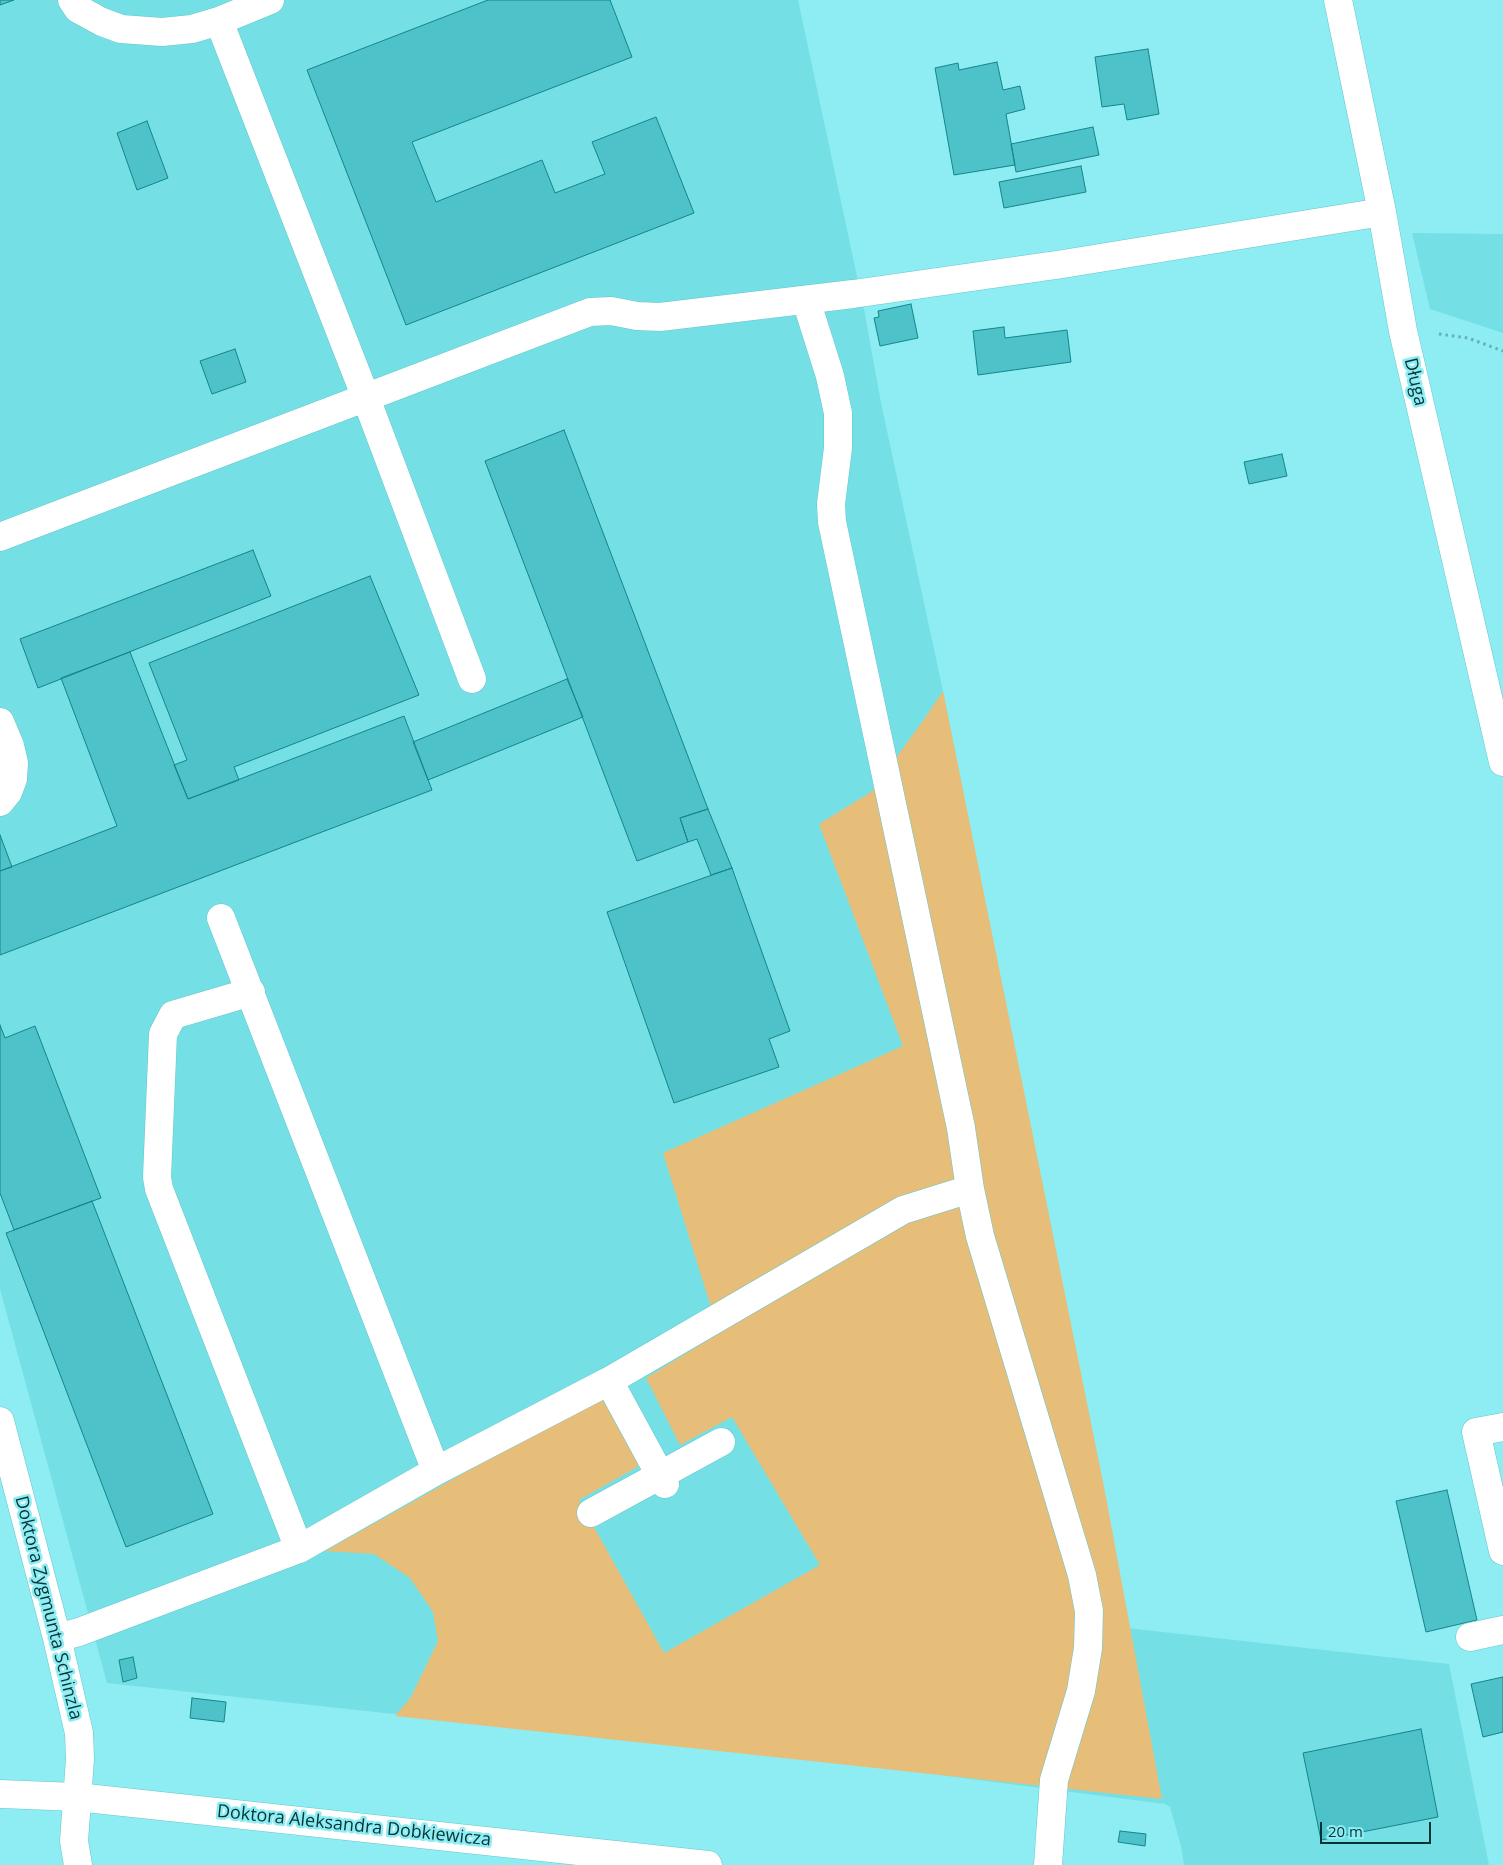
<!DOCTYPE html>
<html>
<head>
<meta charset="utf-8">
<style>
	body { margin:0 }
	#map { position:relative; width:1503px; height:1865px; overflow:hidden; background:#8dedf2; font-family:"Open Sans",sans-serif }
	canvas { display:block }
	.scale { position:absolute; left:1320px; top:1822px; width:111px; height:22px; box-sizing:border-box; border:2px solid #073336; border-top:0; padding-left:6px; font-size:15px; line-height:18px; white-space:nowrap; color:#073336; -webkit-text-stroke:4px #8dedf2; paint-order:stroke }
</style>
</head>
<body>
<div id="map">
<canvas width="1503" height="1865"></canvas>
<div class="scale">20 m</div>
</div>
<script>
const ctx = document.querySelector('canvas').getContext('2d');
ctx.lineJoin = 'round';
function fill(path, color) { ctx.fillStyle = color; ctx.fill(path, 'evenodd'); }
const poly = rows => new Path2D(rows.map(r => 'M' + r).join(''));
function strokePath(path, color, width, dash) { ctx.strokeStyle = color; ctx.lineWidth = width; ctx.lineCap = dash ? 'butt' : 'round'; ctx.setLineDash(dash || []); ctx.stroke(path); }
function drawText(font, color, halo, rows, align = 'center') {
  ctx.font = font + ' "Open Sans",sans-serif'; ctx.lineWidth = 5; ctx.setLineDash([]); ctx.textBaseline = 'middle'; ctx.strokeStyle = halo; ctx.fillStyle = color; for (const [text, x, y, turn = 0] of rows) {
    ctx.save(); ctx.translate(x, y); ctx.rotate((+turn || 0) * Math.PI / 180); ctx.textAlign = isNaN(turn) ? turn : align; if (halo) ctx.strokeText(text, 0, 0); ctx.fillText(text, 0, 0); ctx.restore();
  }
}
const built = poly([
	[0,0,798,0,864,309,881,403,943,691,1127,1628,1449,1664,1489,1865,1184,1865,1181,1846,1170,1807,1165,1804,839,1762,107,1683,0,1289],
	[1412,233,1503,234,1503,333,1430,309]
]);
const green = poly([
	[943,691,1105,1492,1162,1799,395,1716,411,1697,438,1641,433,1612,410,1578,374,1554,325,1551,601,1396,639,1466,579,1500,664,1653,820,1565,732,1417,680,1445,646,1378,719,1333,663,1153,903,1046,819,824,871,792,922,722]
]);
const building = poly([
	[0,0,14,0,0,5,0,0],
	[488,0,610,0,632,57,412,142,436,202,542,160,555,193,605,174,592,142,656,117,694,213,406,325,307,70,488,0],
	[1148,49,1159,114,1127,120,1124,104,1102,107,1095,57,1148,49],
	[997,62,1003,90,1020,86,1025,109,1006,114,1015,165,954,175,935,68,958,63,959,70,997,62],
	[147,121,168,178,137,190,117,133,147,121],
	[1093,127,1099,155,1016,172,1011,144,1093,127],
	[1081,166,1086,192,1004,208,999,182,1081,166],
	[911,304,918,338,880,346,874,318,879,317,878,311,911,304],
	[1004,327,1005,338,1067,330,1071,362,978,375,973,331,1004,327],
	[235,349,246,382,212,394,200,361,235,349],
	[564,430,708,809,680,818,688,842,637,861,485,461,564,430],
	[1282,454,1287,476,1249,484,1244,462,1282,454],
	[253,550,271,596,38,688,20,639,253,550],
	[370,576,419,695,234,767,239,780,188,799,174,765,187,760,149,663,370,576],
	[130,652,188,799,404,716,432,790,0,955,0,871,117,826,61,678,130,652],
	[567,679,583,717,428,780,413,742,567,679],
	[708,809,732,868,711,875,697,839,688,842,680,818,708,809],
	[0,835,12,867,0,871,0,835],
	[732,868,790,1031,769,1039,779,1067,674,1103,607,912,732,868],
	[0,1025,5,1038,35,1026,101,1198,14,1230,0,1193,0,1025],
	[92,1201,213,1514,126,1547,6,1233,92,1201],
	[1447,1490,1477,1620,1426,1632,1396,1501,1447,1490],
	[133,1657,137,1678,123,1682,119,1660,133,1657],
	[1503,1677,1503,1732,1483,1737,1471,1684,1503,1677],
	[192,1698,226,1702,224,1722,190,1718,192,1698],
	[1421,1729,1438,1817,1321,1840,1303,1753,1421,1729],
	[1120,1831,1146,1834,1145,1846,1118,1842,1120,1831]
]);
const path = poly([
	[1439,334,1468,338,1503,351]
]);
const minor = poly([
	[72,0,78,9,102,22,121,29,162,32,192,29,219,21,270,0],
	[1338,0,1382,212,1403,331,1503,762],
	[219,21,366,398,472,679],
	[806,300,830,376,838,413,838,448,831,504,832,522,961,1128,970,1189,980,1236,1082,1575,1089,1611,1088,1648,1081,1691,1054,1780,1048,1865],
	[0,537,590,312,611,311,637,316,660,317,853,294,1063,264,1382,212],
	[0,722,10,746,14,763,13,779,8,792,0,802],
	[221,918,436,1471],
	[609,1381,665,1484],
	[0,1421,57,1638,79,1733,80,1759,74,1841,78,1865],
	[1503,1427,1476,1432,1503,1551],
	[591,1513,721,1442],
	[299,1549,436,1471,609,1381,903,1210,970,1189],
	[1470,1637,1503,1630],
	[57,1638,79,1632,299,1549,159,1189,157,1177,163,1034,173,1015,251,992],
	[0,1794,77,1797,708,1865]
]);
const streetNames = [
	["Długa",1415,382,77],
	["Doktora Zygmunta Schinzla",48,1608,76],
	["Doktora Aleksandra Dobkiewicza",354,1826,6]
];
fill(built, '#74e0e6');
fill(green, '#e6be79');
fill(building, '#4dc2c8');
strokePath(building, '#15858a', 1);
strokePath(minor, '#65c6cb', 29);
strokePath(path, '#61b1b5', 3, [2.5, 4]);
strokePath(minor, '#fff', 28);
drawText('18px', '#073336', '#8dedf2', streetNames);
</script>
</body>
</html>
